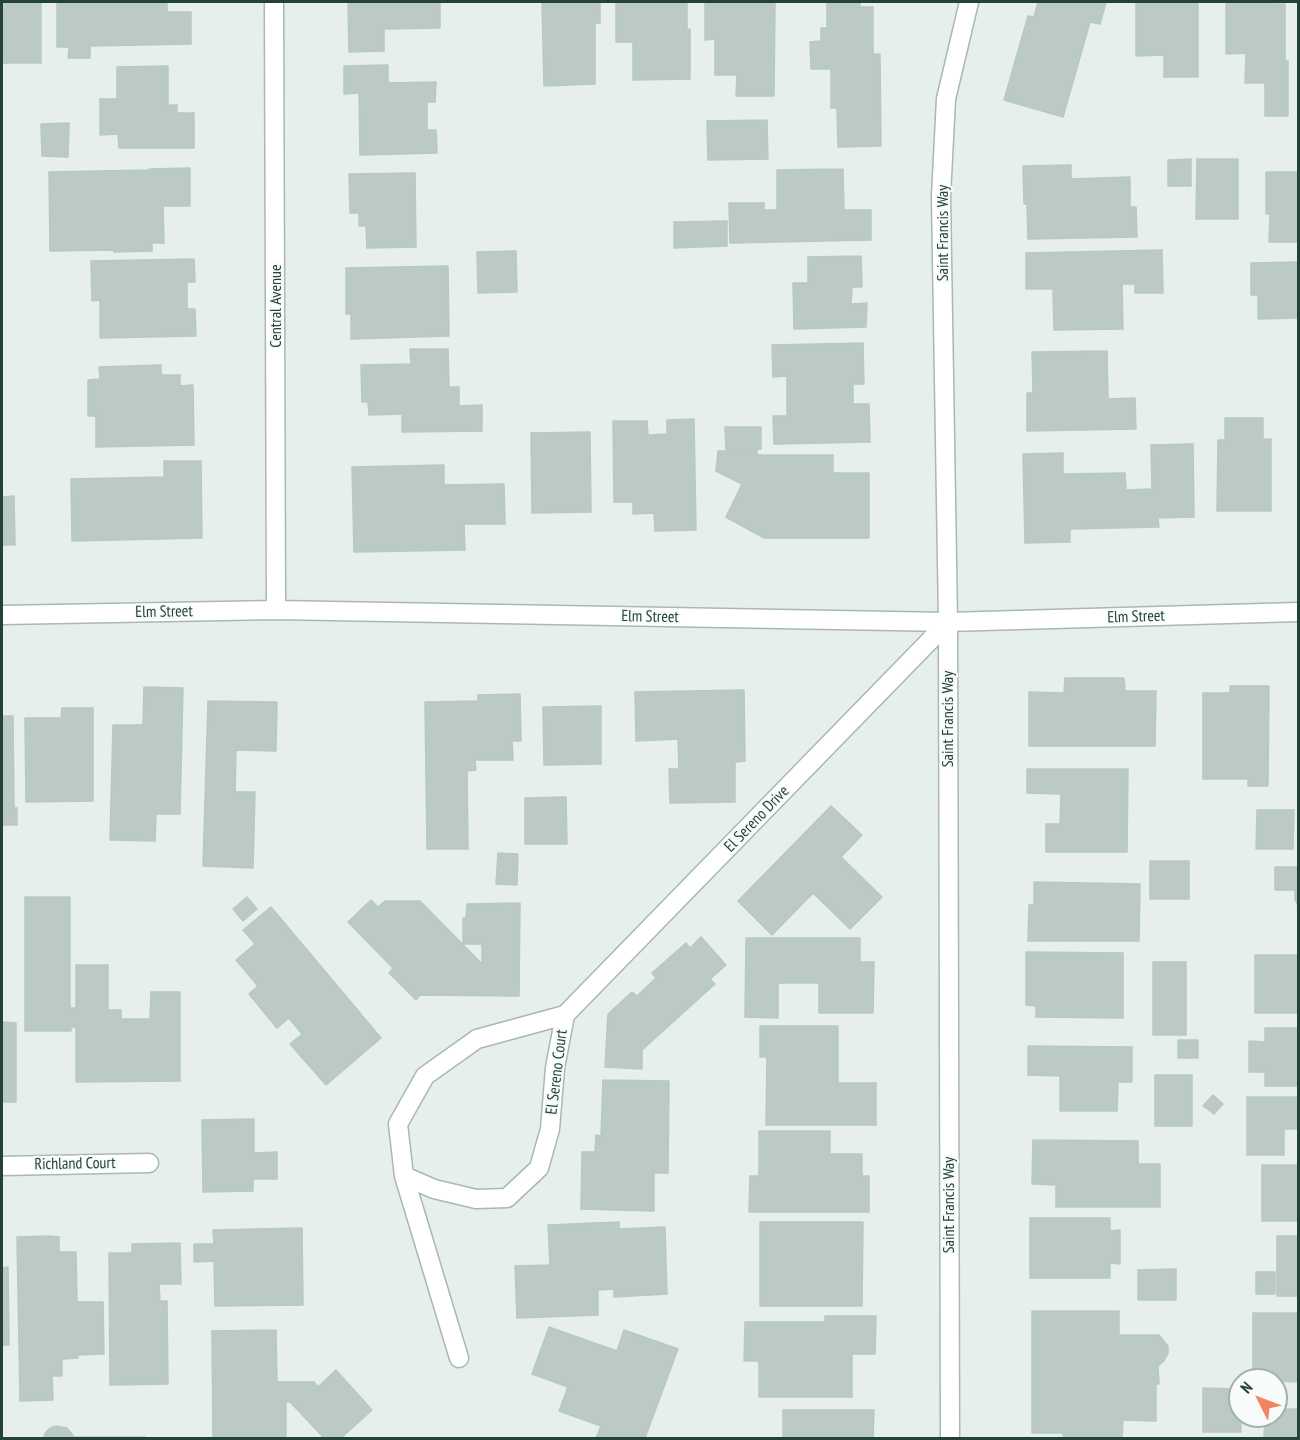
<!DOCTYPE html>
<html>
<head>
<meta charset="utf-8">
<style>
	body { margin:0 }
	#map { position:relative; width:1300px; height:1440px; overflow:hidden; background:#e6efeb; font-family:"PT Sans Narrow",sans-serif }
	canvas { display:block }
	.frame { position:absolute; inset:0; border:3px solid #24423a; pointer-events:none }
	.north { position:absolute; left:1228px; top:1368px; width:60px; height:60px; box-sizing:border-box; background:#f7fbf9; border:2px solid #a3b1ad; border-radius:50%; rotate:312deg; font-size:16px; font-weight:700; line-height:24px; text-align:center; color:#24423a }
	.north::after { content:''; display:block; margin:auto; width:21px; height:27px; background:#f4845f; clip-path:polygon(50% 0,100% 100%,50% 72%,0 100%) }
</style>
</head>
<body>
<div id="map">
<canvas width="1300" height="1440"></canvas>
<div class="frame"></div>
<div class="north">N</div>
</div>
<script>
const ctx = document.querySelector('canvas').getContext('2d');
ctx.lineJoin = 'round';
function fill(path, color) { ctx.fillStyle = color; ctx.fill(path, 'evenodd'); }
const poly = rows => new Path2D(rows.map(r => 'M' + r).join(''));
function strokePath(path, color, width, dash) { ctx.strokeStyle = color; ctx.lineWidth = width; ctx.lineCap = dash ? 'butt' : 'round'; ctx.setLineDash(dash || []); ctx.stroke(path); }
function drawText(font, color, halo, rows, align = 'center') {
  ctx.font = font + ' "PT Sans Narrow",sans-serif'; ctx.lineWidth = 4.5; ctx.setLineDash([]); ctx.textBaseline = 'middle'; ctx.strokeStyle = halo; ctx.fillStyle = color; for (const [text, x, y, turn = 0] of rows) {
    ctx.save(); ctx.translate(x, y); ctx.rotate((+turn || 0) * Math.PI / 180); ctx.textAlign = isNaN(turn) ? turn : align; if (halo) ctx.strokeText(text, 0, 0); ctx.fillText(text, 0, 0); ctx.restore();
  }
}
const building = poly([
	[2,2,41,2,41,63,2,63,2,2],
	[57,2,167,2,167,12,191,12,191,44,90,46,90,58,68,58,69,47,57,47,57,2],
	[348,2,440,2,440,28,384,29,384,51,349,52,348,2],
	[542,2,600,2,600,23,595,23,595,84,544,86,542,2],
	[616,2,687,2,687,30,690,29,690,79,633,80,633,42,616,42,616,2],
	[705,2,775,2,774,96,736,96,737,75,715,75,715,39,705,40,705,2],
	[827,2,860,2,860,7,873,7,873,54,880,54,881,146,838,147,837,108,831,108,831,69,811,69,810,42,821,41,821,28,827,28,827,2],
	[1038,2,1106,2,1100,24,1090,22,1063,117,1004,100,1028,16,1034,17,1038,2],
	[1136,2,1198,2,1198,77,1164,77,1164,55,1136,56,1136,2],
	[1226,2,1273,2,1273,4,1285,4,1285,61,1288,61,1288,116,1265,116,1265,83,1245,83,1246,53,1226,54,1226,2],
	[388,65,388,83,436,82,435,102,427,102,427,130,436,130,437,153,360,155,359,93,344,94,344,66,388,65],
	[168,66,168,105,177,105,177,113,194,113,194,148,119,148,118,134,100,135,100,99,117,99,117,67,168,66],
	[767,120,768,159,708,160,707,121,767,120],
	[69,123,68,157,42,156,41,124,69,123],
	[1191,159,1191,186,1168,186,1168,160,1191,159],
	[1197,159,1238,159,1238,219,1196,219,1197,159],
	[1071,165,1071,179,1130,177,1130,207,1136,207,1137,237,1028,239,1027,204,1024,204,1023,166,1071,165],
	[190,168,190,206,163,206,164,243,152,243,152,251,114,252,114,250,50,251,49,172,149,170,149,169,190,168],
	[843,169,844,210,871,210,871,240,730,243,729,203,764,203,764,210,777,210,777,170,843,169],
	[1266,172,1298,172,1298,242,1269,242,1270,214,1266,214,1266,172],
	[415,173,416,247,367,248,366,226,359,226,359,213,350,213,349,174,415,173],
	[727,221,727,246,674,248,674,222,727,221],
	[1162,250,1163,293,1135,293,1135,284,1122,284,1123,329,1054,330,1053,289,1026,289,1026,253,1162,250],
	[516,251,517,292,478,293,477,252,516,251],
	[861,256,862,287,852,287,851,304,867,303,866,327,794,329,793,283,808,283,808,257,861,256],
	[194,259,195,282,187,282,187,309,195,309,196,336,100,338,100,300,92,301,91,261,194,259],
	[1298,262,1298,318,1258,319,1258,295,1251,295,1251,263,1298,262],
	[448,266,449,336,351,339,351,314,346,314,346,268,448,266],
	[863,343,864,384,853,384,853,404,869,404,870,442,774,444,773,416,787,416,787,376,773,377,772,345,863,343],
	[410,349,448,349,449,387,459,387,459,406,482,405,482,431,402,432,402,414,369,415,368,402,362,402,361,365,411,364,410,349],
	[1107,351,1108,399,1135,398,1136,429,1027,431,1027,393,1033,393,1032,352,1107,351],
	[161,365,161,375,180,375,180,386,193,385,194,445,96,447,96,416,88,416,88,380,100,379,99,367,161,365],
	[1225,418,1263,418,1263,439,1271,439,1271,511,1217,511,1218,440,1225,440,1225,418],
	[694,419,696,530,655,531,654,513,633,514,633,502,614,502,613,421,647,421,648,435,667,434,667,420,694,419],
	[725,427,761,427,761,449,726,450,725,427],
	[590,432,591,512,532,513,531,433,590,432],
	[1193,444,1194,517,1158,518,1159,527,1070,529,1070,542,1025,543,1023,454,1063,453,1063,474,1125,473,1126,490,1152,489,1151,445,1193,444],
	[757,450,757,455,833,455,833,473,869,473,869,538,764,538,726,517,742,484,716,471,718,451,757,450],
	[164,461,201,461,202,538,72,541,71,479,164,477,164,461],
	[444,465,444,485,504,484,505,524,464,524,465,550,354,552,352,467,444,465],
	[2,471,2,497,14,496,15,545,2,545,2,471],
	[1065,678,1124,678,1125,691,1156,691,1155,746,1029,746,1029,692,1064,693,1065,678],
	[1230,686,1269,686,1268,786,1248,786,1248,779,1203,779,1203,693,1230,693,1230,686],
	[144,687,183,688,180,814,156,814,155,841,110,840,113,725,143,725,144,687],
	[744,690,745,761,735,762,735,802,670,803,669,769,679,769,678,739,636,741,635,692,744,690],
	[520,694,521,741,512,741,513,760,475,760,476,770,467,771,468,849,427,849,425,702,478,701,478,695,520,694],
	[208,701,277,702,276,751,236,750,235,792,255,792,253,868,203,866,208,701],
	[601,706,601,764,544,765,543,707,601,706],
	[62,708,93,708,93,801,26,802,25,718,61,718,62,708],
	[2,716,13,716,14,808,17,808,17,825,2,825,2,716],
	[1027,769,1128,769,1127,852,1046,852,1046,824,1060,824,1061,794,1027,793,1027,769],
	[566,797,567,844,525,844,525,798,566,797],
	[831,806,862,835,841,857,882,897,850,929,813,893,772,935,738,901,831,806],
	[1257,810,1294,810,1293,849,1256,849,1257,810],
	[498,853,518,854,517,885,496,884,498,853],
	[1150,861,1189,861,1189,899,1150,899,1150,861],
	[1275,867,1298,867,1298,906,1295,899,1295,890,1275,890,1275,867],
	[1034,882,1140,884,1139,941,1028,941,1029,905,1034,905,1034,882],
	[25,897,70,897,70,1008,76,1008,76,965,108,965,108,1010,121,1010,121,1019,150,1019,151,992,180,992,180,1081,76,1082,76,1027,71,1027,71,1031,25,1031,25,897],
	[247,897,257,909,243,921,233,909,247,897],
	[371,900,378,907,385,901,420,901,482,964,482,944,463,944,463,918,466,918,467,904,520,903,519,996,420,995,416,1000,389,973,393,968,348,922,371,900],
	[271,907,381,1038,326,1085,290,1044,302,1034,289,1018,277,1028,249,994,258,986,236,960,255,944,243,930,271,907],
	[701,937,726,965,710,979,715,984,642,1050,642,1069,605,1067,608,1014,632,992,637,996,656,978,652,973,686,943,690,948,701,937],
	[746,938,860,938,860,962,874,962,873,1013,819,1013,819,983,778,983,778,1018,745,1017,746,938],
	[1026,952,1123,953,1123,1018,1036,1017,1036,1006,1026,1005,1026,952],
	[1255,955,1298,955,1298,1013,1255,1013,1255,955],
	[1153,962,1186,962,1186,1035,1153,1035,1153,962],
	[2,1022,16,1023,16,1102,2,1102,2,1022],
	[760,1026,838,1026,838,1083,876,1083,876,1125,766,1125,767,1057,760,1057,760,1026],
	[1265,1028,1298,1028,1298,1086,1265,1086,1265,1072,1249,1072,1249,1041,1265,1042,1265,1028],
	[1178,1040,1198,1040,1198,1058,1178,1058,1178,1040],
	[1028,1046,1132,1047,1132,1082,1118,1082,1117,1111,1060,1111,1060,1076,1028,1075,1028,1046],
	[1155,1075,1192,1075,1192,1126,1155,1126,1155,1075],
	[603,1080,669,1081,668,1173,654,1173,654,1211,581,1209,582,1152,595,1152,596,1135,601,1136,603,1080],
	[1213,1095,1223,1104,1214,1114,1203,1106,1213,1095],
	[1247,1097,1298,1097,1298,1129,1284,1129,1284,1155,1247,1155,1247,1097],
	[254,1119,254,1153,277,1152,277,1179,253,1179,253,1191,203,1192,202,1120,254,1119],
	[759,1131,830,1131,830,1154,862,1154,862,1176,869,1176,869,1212,749,1212,750,1176,759,1176,759,1131],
	[1033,1140,1138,1141,1138,1164,1160,1164,1160,1207,1056,1207,1056,1185,1032,1184,1033,1140],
	[1262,1165,1298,1165,1298,1221,1262,1221,1262,1165],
	[1030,1218,1110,1218,1110,1231,1120,1230,1120,1264,1110,1263,1110,1278,1030,1278,1030,1218],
	[619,1222,619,1229,665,1227,667,1294,614,1297,614,1289,598,1290,598,1315,517,1318,515,1266,550,1265,548,1225,619,1222],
	[760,1222,863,1222,862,1306,760,1306,760,1222],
	[302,1228,303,1305,215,1306,214,1261,194,1262,194,1244,214,1244,213,1230,302,1228],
	[49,1236,59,1237,59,1252,76,1252,77,1302,103,1302,104,1354,77,1355,78,1358,62,1359,62,1376,52,1376,53,1400,20,1401,17,1237,49,1236],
	[1277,1236,1298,1236,1298,1296,1277,1296,1277,1236],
	[180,1243,181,1284,159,1284,160,1301,167,1301,168,1384,110,1385,109,1253,132,1253,132,1244,180,1243],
	[8,1267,9,1345,2,1345,2,1268,8,1267],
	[1176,1269,1176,1300,1138,1300,1138,1270,1176,1269],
	[1256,1272,1275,1272,1275,1294,1256,1294,1256,1272],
	[1032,1311,1119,1311,1119,1335,1159,1335,1168,1346,1168,1353,1164,1361,1158,1366,1159,1384,1156,1384,1156,1421,1123,1420,1122,1438,1064,1438,1063,1433,1032,1433,1032,1311],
	[1253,1313,1297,1313,1297,1319,1298,1319,1298,1382,1253,1380,1253,1313],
	[825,1316,876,1316,875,1354,852,1354,852,1397,759,1397,759,1361,744,1361,745,1322,825,1322,825,1316],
	[549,1327,617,1351,624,1330,678,1349,645,1438,596,1438,601,1426,559,1411,568,1387,532,1374,549,1327],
	[276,1330,277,1382,314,1382,318,1387,336,1370,372,1410,341,1438,324,1438,291,1403,292,1402,286,1402,286,1438,213,1438,212,1331,276,1330],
	[1203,1388,1240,1389,1241,1432,1203,1432,1203,1388],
	[1276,1409,1298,1409,1298,1438,1264,1438,1265,1416,1276,1416,1276,1409],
	[783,1410,874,1410,873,1438,783,1438,783,1410],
	[56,1426,67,1428,74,1437,145,1437,145,1438,43,1438,46,1432,50,1428,56,1426]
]);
const minor = poly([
	[274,2,276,610],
	[2,615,276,610,948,622,1298,612],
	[565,1015,948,622],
	[2,1166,149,1163],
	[404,1176,434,1189,476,1199,507,1198,539,1168,550,1129,555,1068,565,1015],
	[459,1358,404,1176,398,1124,425,1076,477,1039,565,1015],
	[950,1438,948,622,941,196,946,99,969,2]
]);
const streetNames = [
	["Saint Francis Way",943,233,-90],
	["Central Avenue",276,306,-90],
	["Elm Street",164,612,-1],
	["Elm Street",650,617,1],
	["Elm Street",1136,617,-2],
	["Saint Francis Way",948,719,-90],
	["El Sereno Drive",757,819,-46],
	["El Sereno Court",557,1072,-83],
	["Richland Court",75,1164,-1],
	["Saint Francis Way",949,1205,-90]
];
fill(building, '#bbcac4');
strokePath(building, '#b8c9c2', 1.5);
strokePath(minor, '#a8b8b2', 21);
strokePath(minor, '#fff', 18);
drawText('16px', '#24423a', '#f7fbf9', streetNames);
</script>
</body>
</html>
